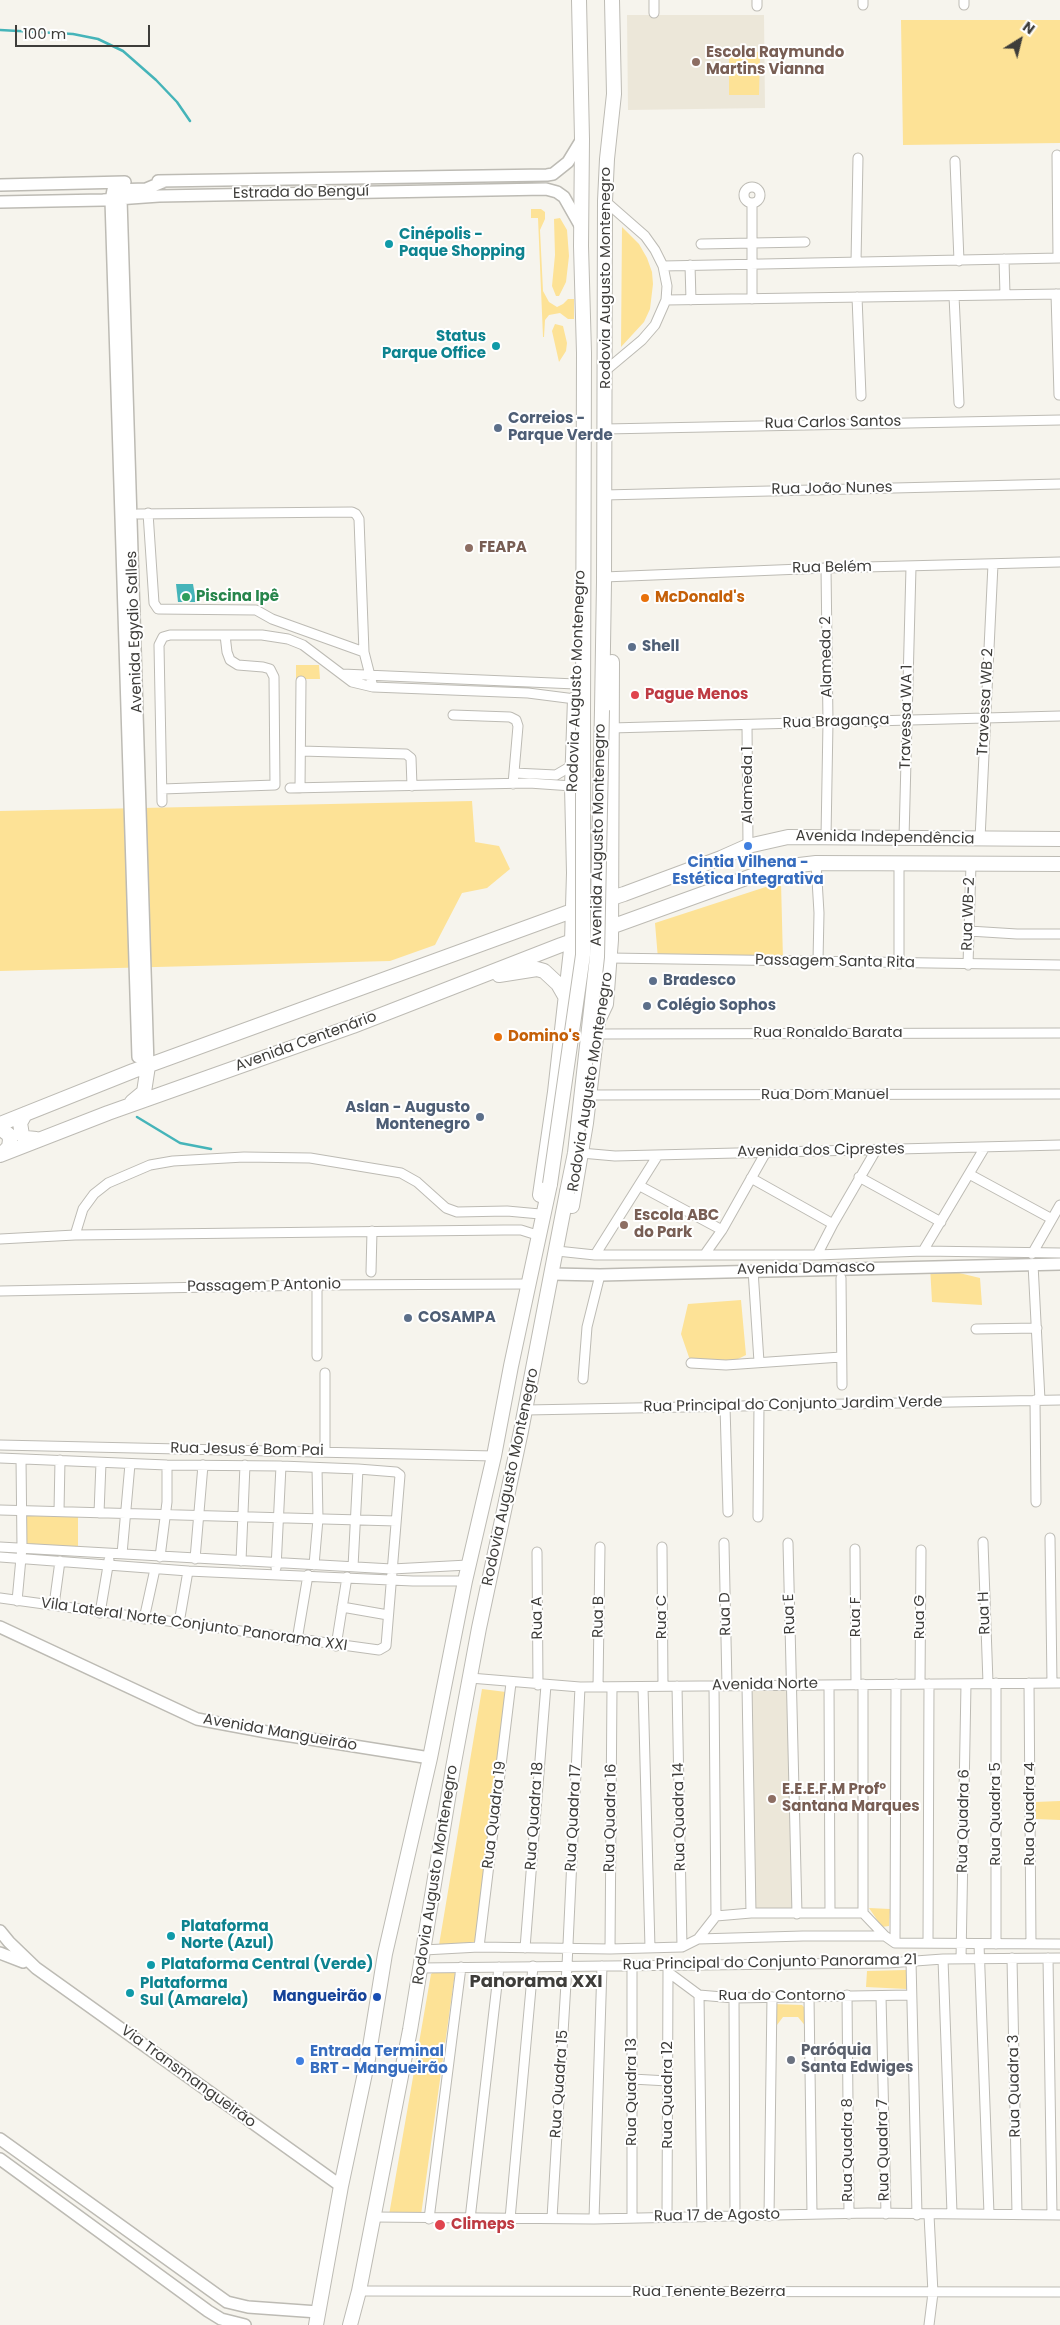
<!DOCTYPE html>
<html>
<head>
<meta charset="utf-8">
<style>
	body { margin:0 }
	#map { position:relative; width:1060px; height:2325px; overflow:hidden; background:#f6f4ed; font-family:Poppins,sans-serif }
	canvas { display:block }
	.north { position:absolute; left:995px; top:15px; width:50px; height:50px; -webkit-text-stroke:4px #fff; paint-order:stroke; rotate:36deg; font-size:14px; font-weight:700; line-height:20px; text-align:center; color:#3e3d3a }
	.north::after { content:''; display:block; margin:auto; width:18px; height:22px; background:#3e3d3a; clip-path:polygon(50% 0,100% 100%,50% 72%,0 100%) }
	.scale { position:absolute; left:15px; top:25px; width:135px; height:22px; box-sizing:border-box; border:2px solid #3e3d3a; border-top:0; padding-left:6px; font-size:15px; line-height:18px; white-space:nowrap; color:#3e3d3a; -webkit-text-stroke:4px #fff; paint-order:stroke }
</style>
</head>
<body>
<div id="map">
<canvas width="1060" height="2325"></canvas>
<div class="north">N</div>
<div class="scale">100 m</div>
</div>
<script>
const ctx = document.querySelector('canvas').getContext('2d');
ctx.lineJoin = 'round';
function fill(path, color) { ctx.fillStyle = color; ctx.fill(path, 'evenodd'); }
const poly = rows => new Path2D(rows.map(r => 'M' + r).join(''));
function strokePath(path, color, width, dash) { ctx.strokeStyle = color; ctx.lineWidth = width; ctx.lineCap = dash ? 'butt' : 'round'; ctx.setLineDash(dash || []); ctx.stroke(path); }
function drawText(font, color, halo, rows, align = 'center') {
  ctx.font = font + ' Poppins,sans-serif'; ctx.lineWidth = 4; ctx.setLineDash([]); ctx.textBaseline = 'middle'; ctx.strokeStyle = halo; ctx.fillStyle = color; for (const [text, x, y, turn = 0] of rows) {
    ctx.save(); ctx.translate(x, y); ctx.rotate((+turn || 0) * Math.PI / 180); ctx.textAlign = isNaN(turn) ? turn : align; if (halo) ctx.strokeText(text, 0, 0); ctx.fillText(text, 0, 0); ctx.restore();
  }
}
const built = poly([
	[627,15,764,15,765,108,628,110],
	[790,1685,795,1911,754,1910,749,1688]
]);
const green = poly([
	[901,20,1060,20,1060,143,903,145],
	[729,51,760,52,759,95,729,95],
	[531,209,541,209,545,212,545,219,540,230,543,291,549,302,557,307,563,304,568,299,574,299,574,319,568,319,560,313,549,315,545,320,544,337,543,337,538,218,531,218],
	[560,218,567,230,569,256,566,282,559,296,556,296,552,286,555,255,554,219],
	[622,227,639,244,647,258,652,272,653,284,650,309,644,322,621,347],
	[555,324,563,326,567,343,566,351,559,362,552,331],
	[296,665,319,665,320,679,296,679],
	[472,801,475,842,499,846,510,869,487,888,462,893,435,945,390,961,0,971,0,811],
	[781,882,783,960,658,959,655,923],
	[930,1266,980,1278,982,1305,932,1302],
	[741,1300,746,1355,726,1365,691,1363,681,1334,688,1304],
	[21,1510,78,1512,78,1551,22,1547],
	[482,1689,506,1692,477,1943,439,1945],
	[1060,1801,1060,1820,1035,1819,1035,1802],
	[869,1908,890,1909,889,1926,882,1927],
	[906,1970,907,1989,866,1987,867,1971],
	[434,1972,455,1973,421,2215,389,2215,431,1974],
	[772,2004,802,2005,807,2010,807,2028,798,2017,783,2017,771,2033]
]);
const water = poly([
	[176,584,193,584,196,602,178,602]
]);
const stream = poly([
	[0,30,73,34,98,39,123,51,156,80,177,102,190,121],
	[137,1117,180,1143,211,1149]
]);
const minor = poly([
	[863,0,863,5],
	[964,0,964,5],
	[757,6,757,0],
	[654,13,654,0],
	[1057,155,1058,258],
	[955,161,959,261],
	'744 195a8 8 0 1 1 16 0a8 8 0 1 1-16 0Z',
	[752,204,752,299],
	[701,244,805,242],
	[1004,259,1005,295],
	[856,262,858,158],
	[690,265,691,300],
	[663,266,1060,258],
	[1056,294,1059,395],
	[954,296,959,403],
	[857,297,861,396],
	[666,300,1060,294],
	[605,371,642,340,655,325,666,300,667,286,663,266,655,250,645,236,605,201],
	[605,429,1060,420],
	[604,495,1060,484],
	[148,513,154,603,158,609,256,610,272,619,364,652],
	[138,514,352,512,356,514,359,519,364,652,373,687],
	[826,568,828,722,826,837],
	[604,577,826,568,1060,562],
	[342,674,576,684],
	[453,715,510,717,516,720,518,726,513,784],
	[747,725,748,846],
	[611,728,1060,716],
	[301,751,406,754,411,758,412,786],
	[514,773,556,775,573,765],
	[290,788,529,783,572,786],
	[300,788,301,681],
	[162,789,275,785,274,677,270,669,263,667,238,665,230,660,227,652,225,635],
	[162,802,159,645,163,637,170,635,262,635,288,639,303,645,352,682,373,687,528,693,575,699],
	[904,838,911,567],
	[980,839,993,564],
	[816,863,819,913,818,961],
	[899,863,899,964],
	[969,931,1017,934,1060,934],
	[610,958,1060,965],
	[968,965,971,864],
	[597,1034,1060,1033],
	[590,1095,1060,1094],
	[581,1153,615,1156,1060,1145],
	[969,1174,1052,1219],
	[859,1177,941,1222],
	[751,1178,833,1224],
	[640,1186,722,1230],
	[75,1235,83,1209,94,1194,108,1183,150,1165,173,1161,244,1157,310,1158,401,1173,417,1182,446,1208,457,1212,507,1211,540,1214],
	[0,1239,75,1235,504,1230,521,1230,540,1236],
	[557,1251,595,1255,817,1255,923,1251,1060,1253],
	[923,1251,985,1147],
	[705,1254,722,1230,766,1152],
	[1032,1254,1060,1205],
	[595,1255,658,1155],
	[817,1255,833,1224,876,1150],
	[1033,1264,1040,1400],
	[753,1270,759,1362],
	[371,1272,372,1231],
	[841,1278,842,1385],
	[0,1291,317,1285,528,1284],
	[976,1329,1037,1328],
	[317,1356,317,1285],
	[691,1363,726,1365,841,1357],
	[583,1379,587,1327,600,1275],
	[1035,1400,1036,1502],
	[725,1406,728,1512],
	[526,1410,1060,1400],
	[0,1445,494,1456],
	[325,1452,325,1373],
	[0,1458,167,1465,281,1466,358,1469,396,1472,400,1475,386,1646,379,1650,0,1598],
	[0,1510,396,1521],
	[59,1511,60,1460],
	[99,1513,101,1463],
	[758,1517,759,1405],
	[1050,1538,1052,1683],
	[983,1542,988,1683],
	[724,1543,727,1686],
	[788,1543,797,1914],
	[0,1547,392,1569,468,1565],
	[662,1547,663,1686],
	[855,1549,856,1685],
	[537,1552,538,1685],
	[122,1554,130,1464],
	[0,1557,188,1571,413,1581,465,1581],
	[160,1557,167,1502,167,1465],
	[195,1559,203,1465],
	[241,1561,245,1465],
	[314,1565,318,1519,317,1468],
	[353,1567,358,1469],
	[276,1568,281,1466],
	[17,1601,22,1547,21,1459],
	[54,1605,60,1561],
	[342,1607,388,1615],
	[100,1613,109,1560],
	[144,1619,155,1569],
	[179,1623,188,1571],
	[297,1640,308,1575],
	[336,1646,347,1577],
	[470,1678,580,1687,1060,1683],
	[1029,1683,1031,1944],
	[863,1684,863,1913],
	[920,1684,921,1550],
	[829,1685,830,1913],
	[677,1686,682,1947],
	[714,1686,716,1916],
	[747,1686,751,1913],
	[598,1687,600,1547],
	[643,1687,650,1948],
	[698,1939,716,1916,751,1913,863,1913,885,1936],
	[895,1943,896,1684],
	[928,1943,929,1684],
	[979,1944,989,2214],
	[996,1944,996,1683],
	[479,1947,511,1683],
	[525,1948,546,1685],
	[610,1949,612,1687],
	[424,1950,479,1947,610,1949,682,1947,698,1939,803,1936,885,1936,895,1943,1060,1944],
	[1012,1958,1017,2214],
	[1048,1958,1052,2215],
	[943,1959,952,2213],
	[961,1959,966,1684],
	[911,1961,917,2215],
	[668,1965,668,1972,699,1995,734,1998,911,1995],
	[420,1968,888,1963,943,1959,1060,1958],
	[699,1995,702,2217],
	[847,1995,849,2214],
	[881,1996,886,2214],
	[809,1997,812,2214],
	[734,1998,735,2216],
	[632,2079,668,2081],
	[929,2215,933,2293,929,2325],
	[769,2216,772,1997],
	[374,2217,594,2219,868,2213,1060,2215],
	[667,2217,668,1972],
	[552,2218,567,1966,580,1687],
	[632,2218,632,1966],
	[429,2219,461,1967],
	[470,2219,499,1967],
	[510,2219,533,1966],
	[594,2219,602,1966],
	[359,2291,1060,2292]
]);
const tertiary = poly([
	[158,181,547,175,553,174,568,162,582,139],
	[0,185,125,182],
	[121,199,148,1066],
	[0,202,103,200,159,196,546,189,557,192,564,197,581,227],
	[138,1057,111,200,113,190,146,189,165,181],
	[552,1274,600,1275,1060,1264],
	[0,1627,197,1719,272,1733,430,1758],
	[0,1931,9,1942,36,1968,341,2186],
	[0,1953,23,1962],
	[0,2139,227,2302,248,2307,318,2312],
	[0,2159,208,2311,221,2319,245,2325]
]);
const primary = poly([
	[579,0,582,139,581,246,584,353,583,712],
	[602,710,604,582,605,201,607,159,614,94,612,0],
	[499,975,537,969,544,971,558,984,566,998],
	[598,1021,606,1004,611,940,612,662],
	[132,1102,144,1092,148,1066],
	[25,1114,20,1123,22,1135,26,1138,36,1139],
	[0,1124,133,1071,572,911,624,894,721,858,748,846,788,837,1060,839],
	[0,1128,9,1135,10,1140,9,1147,2,1154],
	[0,1155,108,1113,353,1026,561,945,774,868,816,863,1060,864],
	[540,1195,555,1092,572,941,574,873,572,786,575,699],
	[572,1206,586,1123,599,1012],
	[316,2325,341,2186,368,2059,385,1954,430,1758,465,1581,494,1456,511,1366,550,1184],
	[350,2325,359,2291,410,2030,453,1768,479,1628,521,1431,567,1192]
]);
const primaryBridge = poly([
	[550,1184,583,955,583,712],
	[567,1192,575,1153,597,957,602,710]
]);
const markers = [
	[696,62,5,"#8d6e63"],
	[389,244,5,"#0f9aa8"],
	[496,346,5,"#0f9aa8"],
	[498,428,5,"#5c6f8a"],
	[469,548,5,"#8d6e63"],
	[186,597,5,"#2e9e5b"],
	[645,598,5,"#e8710a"],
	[632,647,5,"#5c6f8a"],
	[635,695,5,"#e0444e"],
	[748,846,5,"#3f7fe0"],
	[653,981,5,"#5c6f8a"],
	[647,1006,5,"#5c6f8a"],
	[498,1037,5,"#e8710a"],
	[480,1117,5,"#5c6f8a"],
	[624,1225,5,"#8d6e63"],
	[408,1318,5,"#5c6f8a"],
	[772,1799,5,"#8d6e63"],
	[171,1936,5,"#0f9aa8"],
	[151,1965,5,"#0f9aa8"],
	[130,1993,5,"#0f9aa8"],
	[377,1997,5,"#1a4fb4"],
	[791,2060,5,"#6b7280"],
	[300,2061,5,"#3f7fe0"],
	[440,2225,6,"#e0444e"]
];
const educationNames = [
	["Escola Raymundo",706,53],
	["Martins Vianna",706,70],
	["FEAPA",479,548],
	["Escola ABC",634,1216],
	["do Park",634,1233],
	["E.E.E.F.M Profº",782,1790],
	["Santana Marques",782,1807]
];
const streetNames = [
	["Estrada do Benguí",301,193,-1],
	["Rodovia Augusto Montenegro",606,278,-90],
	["Rua Carlos Santos",833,423,-1],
	["Rua João Nunes",832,489,-1],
	["Rua Belém",832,568,-1],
	["Avenida Egydio Salles",135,632,-92],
	["Alameda 2",827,657,-91],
	["Rodovia Augusto Montenegro",577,681,-88],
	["Travessa WB 2",986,702,-87],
	["Travessa WA 1",907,717,-89],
	["Rua Bragança",836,722,-2],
	["Alameda 1",748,785,-90],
	["Avenida Augusto Montenegro",599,835,-89],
	["Avenida Independência",885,838,1],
	["Rua WB-2",969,914,-88],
	["Passagem Santa Rita",835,962,1],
	["Rua Ronaldo Barata",828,1033],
	["Avenida Centenário",306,1042,-20],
	["Rodovia Augusto Montenegro",591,1082,-81],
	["Rua Dom Manuel",825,1095],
	["Avenida dos Ciprestes",821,1151,-1],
	["Avenida Damasco",806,1269,-1],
	["Passagem P Antonio",264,1286,-1],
	["Rua Principal do Conjunto Jardim Verde",793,1405,-1],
	["Rua Jesus é Bom Pai",247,1450,1],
	["Rodovia Augusto Montenegro",511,1477,-78],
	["Rua H",985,1613,-92],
	["Rua D",726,1614,-91],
	["Rua E",790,1614,-92],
	["Rua B",599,1617,-89],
	["Rua C",662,1617,-90],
	["Rua F",856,1617,-90],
	["Rua G",920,1617,-90],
	["Rua A",538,1618,-91],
	["Vila Lateral Norte Conjunto Panorama XXI",194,1625,8],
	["Avenida Norte",765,1685,-1],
	["Avenida Mangueirão",280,1733,10],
	["Rua Quadra 5",996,1814,-90],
	["Rua Quadra 4",1030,1814,-90],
	["Rua Quadra 19",495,1815,-83],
	["Rua Quadra 18",535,1816,-86],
	["Rua Quadra 14",680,1817,-91],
	["Rua Quadra 17",574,1818,-87],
	["Rua Quadra 16",611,1818,-89],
	["Rua Quadra 6",964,1821,-89],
	["Rodovia Augusto Montenegro",436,1875,-81],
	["Rua Principal do Conjunto Panorama 21",770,1963,-1],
	["Rua do Contorno",782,1996],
	["Via Transmangueirão",188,2077,36],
	["Rua Quadra 15",560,2084,-86],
	["Rua Quadra 3",1015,2086,-91],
	["Rua Quadra 13",632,2092,-90],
	["Rua Quadra 12",668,2095,-90],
	["Rua Quadra 8",848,2150,-90],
	["Rua Quadra 7",884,2150,-91],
	["Rua 17 de Agosto",717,2216,-1],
	["Rua Tenente Bezerra",709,2292]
];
const cultureNames = [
	["Cinépolis -",399,235],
	["Paque Shopping",399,252],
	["Status",486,337,"right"],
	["Parque Office",486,354,"right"],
	["Plataforma",181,1927],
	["Norte (Azul)",181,1944],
	["Plataforma Central (Verde)",161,1965],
	["Plataforma",140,1984],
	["Sul (Amarela)",140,2001]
];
const serviceNames = [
	["Correios -",508,419],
	["Parque Verde",508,436],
	["Shell",642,647],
	["Bradesco",663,981],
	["Colégio Sophos",657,1006],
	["Aslan - Augusto",470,1108,"right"],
	["Montenegro",470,1125,"right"],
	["COSAMPA",418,1318]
];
const leisureNames = [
	["Piscina Ipê",196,597]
];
const foodNames = [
	["McDonald's",655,598],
	["Domino's",508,1037]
];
const healthNames = [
	["Pague Menos",645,695],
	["Climeps",451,2225]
];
const shopNames = [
	["Cintia Vilhena -",748,863],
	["Estética Integrativa",748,880],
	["Entrada Terminal",310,2052,"left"],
	["BRT - Mangueirão",310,2069,"left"]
];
const transitNames = [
	["Mangueirão",367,1997]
];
const worshipNames = [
	["Paróquia",801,2051],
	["Santa Edwiges",801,2068]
];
const quarterNames = [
	["Panorama XXI",536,1982]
];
fill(built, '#ece7d9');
fill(green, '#fde296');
fill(water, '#45b4b9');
strokePath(stream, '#45b4b9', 2.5);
strokePath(minor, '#bdbbb4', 11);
strokePath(tertiary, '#bdbbb4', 14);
strokePath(primary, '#bdbbb4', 16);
strokePath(minor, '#fff', 9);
strokePath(tertiary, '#fff', 11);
strokePath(primary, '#fff', 14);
strokePath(primaryBridge, '#bdbbb4', 16, []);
strokePath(primaryBridge, '#fff', 14);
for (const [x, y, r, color] of markers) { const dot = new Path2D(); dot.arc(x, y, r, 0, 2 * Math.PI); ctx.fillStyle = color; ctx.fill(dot); strokePath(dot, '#fff', 2); }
drawText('bold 15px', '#785e54', '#fff', educationNames, 'left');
drawText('15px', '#3e3d3a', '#fff', streetNames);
drawText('bold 15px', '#0d838f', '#fff', cultureNames, 'left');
drawText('bold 15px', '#4e5e75', '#fff', serviceNames, 'left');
drawText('bold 15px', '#27864d', '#fff', leisureNames, 'left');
drawText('bold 15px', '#c56008', '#fff', foodNames, 'left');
drawText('bold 15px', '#be3a42', '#fff', healthNames, 'left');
drawText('bold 15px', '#366cbe', '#fff', shopNames);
drawText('bold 15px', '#164399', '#fff', transitNames, 'right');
drawText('bold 15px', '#5b616d', '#fff', worshipNames, 'left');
drawText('bold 18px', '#3e3d3a', '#fff', quarterNames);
</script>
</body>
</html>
